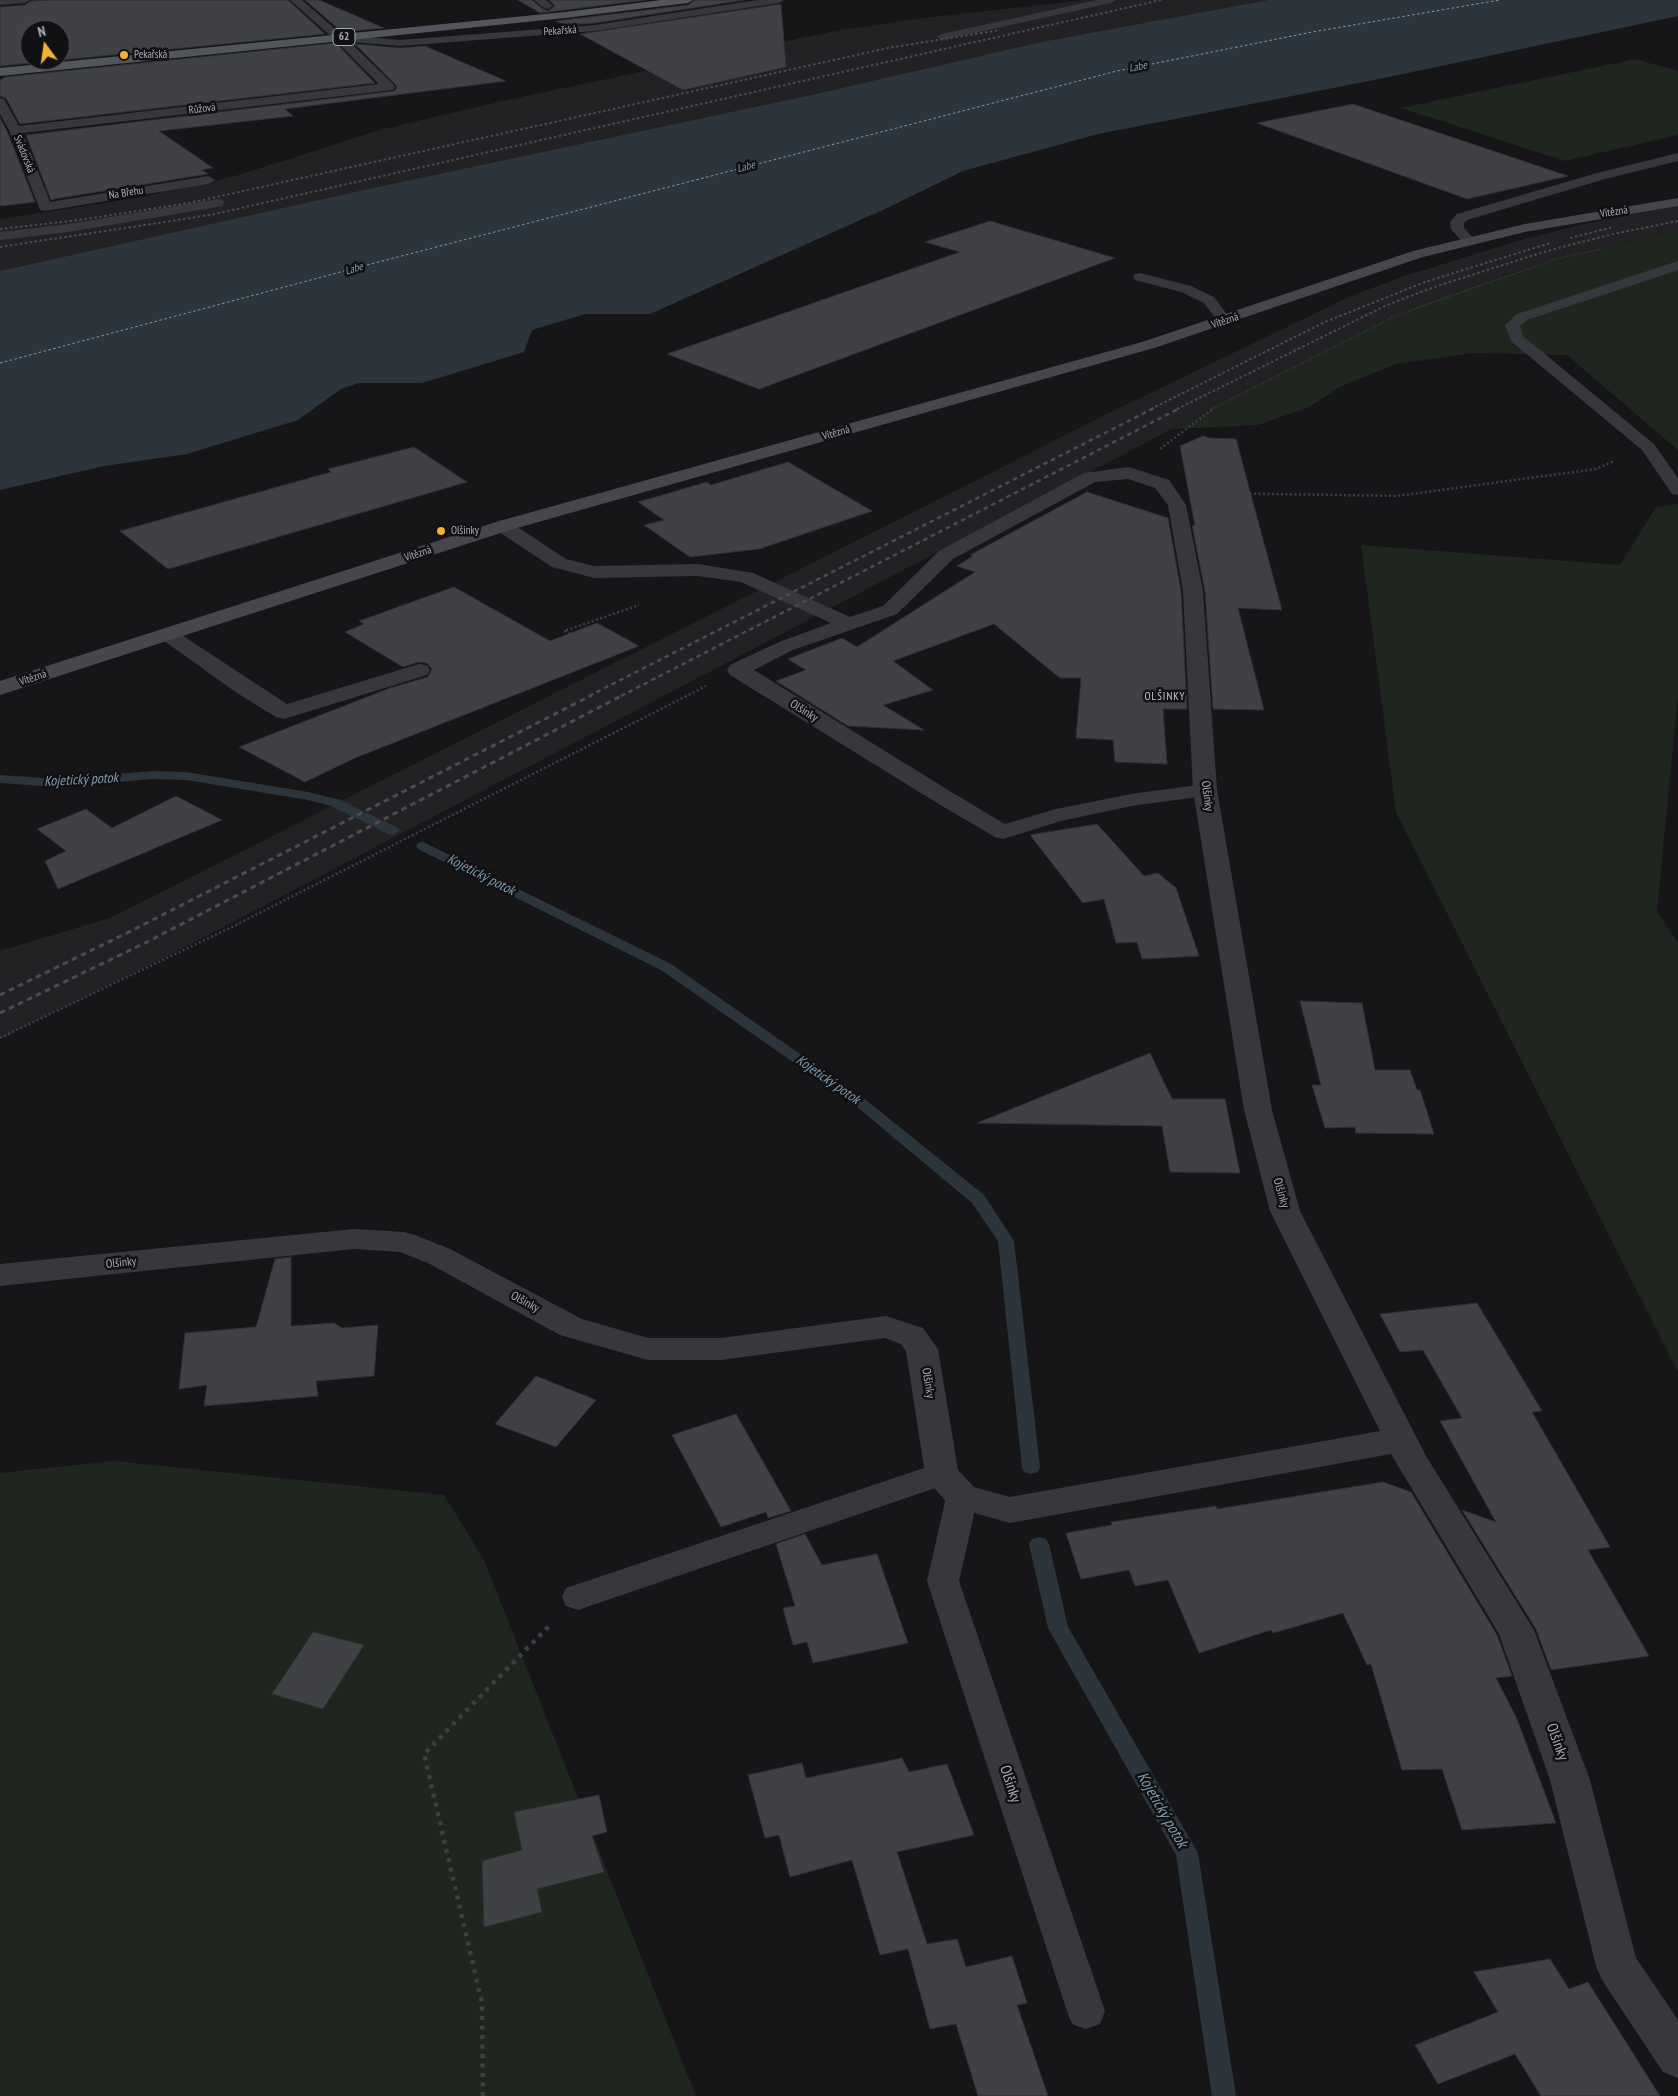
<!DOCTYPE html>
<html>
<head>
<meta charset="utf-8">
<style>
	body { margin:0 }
	#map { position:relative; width:1678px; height:2096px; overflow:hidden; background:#161618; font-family:"PT Sans Narrow",sans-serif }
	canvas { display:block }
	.north { position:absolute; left:20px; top:20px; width:50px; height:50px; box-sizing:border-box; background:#111113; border:1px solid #4d4f55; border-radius:50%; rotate:346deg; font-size:14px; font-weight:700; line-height:20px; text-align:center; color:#a8adb8 }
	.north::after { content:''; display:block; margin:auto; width:18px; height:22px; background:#f2b134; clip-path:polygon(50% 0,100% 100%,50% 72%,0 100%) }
</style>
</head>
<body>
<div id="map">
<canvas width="1678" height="2096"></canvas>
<div class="north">N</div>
</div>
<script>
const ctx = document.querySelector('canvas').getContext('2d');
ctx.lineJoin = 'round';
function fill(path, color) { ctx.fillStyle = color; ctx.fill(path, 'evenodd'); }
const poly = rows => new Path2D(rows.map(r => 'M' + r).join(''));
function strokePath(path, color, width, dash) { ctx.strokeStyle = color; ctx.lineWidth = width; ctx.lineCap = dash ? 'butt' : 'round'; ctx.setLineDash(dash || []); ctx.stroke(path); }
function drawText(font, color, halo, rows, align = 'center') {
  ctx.font = font + ' "PT Sans Narrow",sans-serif'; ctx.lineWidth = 5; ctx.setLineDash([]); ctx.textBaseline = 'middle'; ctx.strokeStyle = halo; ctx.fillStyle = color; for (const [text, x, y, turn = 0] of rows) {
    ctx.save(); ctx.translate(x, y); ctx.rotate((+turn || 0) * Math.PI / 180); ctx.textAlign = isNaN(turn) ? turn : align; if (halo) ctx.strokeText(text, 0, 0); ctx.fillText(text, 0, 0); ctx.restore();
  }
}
const built = poly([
	[1085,0,1268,0,1041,42,811,95,368,189,0,271,0,219,131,199,232,177,383,129,507,100,835,31,924,18],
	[1678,205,1678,230,1564,257,1505,275,1407,311,1364,331,1172,429,170,955,0,1039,0,951,110,918,1113,411,1353,295,1405,276,1517,241,1584,224]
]);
const green = poly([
	[1635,59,1678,71,1678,135,1565,161,1401,108],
	[1678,230,1678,450,1567,355,1474,353,1396,364,1340,387,1309,407,1258,425,1172,429,1364,331,1407,311,1455,291,1564,257],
	[1678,504,1678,695,1657,911,1678,943,1678,1372,1396,812,1361,545,1620,565,1656,507],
	[114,1461,444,1495,484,1560,696,2096,0,2096,0,1473]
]);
const water = poly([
	[1268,0,1678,0,1678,16,1379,79,1098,134,963,171,885,209,650,314,585,314,532,330,524,352,422,383,359,383,341,389,298,420,187,454,104,466,0,490,0,271,368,189,811,95,1041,42]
]);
const stream = poly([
	[153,771,186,772,308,792,341,800,398,828,400,831,393,835,388,834,331,806,308,800,186,780,153,779,59,787,0,783,0,775,59,779,153,771],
	[423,842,671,964,866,1100,984,1195,1014,1241,1040,1467,1038,1472,1031,1474,1024,1472,1022,1467,998,1241,972,1203,856,1106,661,970,418,849,416,846,418,843,423,842],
	[1039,1537,1046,1539,1049,1544,1068,1627,1198,1853,1236,2096,1212,2096,1176,1855,1048,1628,1029,1544,1032,1539,1039,1537]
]);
const ferry = poly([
	[0,363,363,266,1117,71,1312,32,1500,0]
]);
const building = poly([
	[49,0,288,0,325,34,0,66,0,7,25,5,31,1,49,0],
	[30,30,60,30,60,60,30,60,30,30],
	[305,0,319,0,384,28,342,32,305,0],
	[518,0,532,0,543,9,548,11,555,6,549,0,646,0,540,13,518,0],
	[695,0,745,0,595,23,564,25,556,21,688,5,695,0],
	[781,4,786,67,683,90,580,34,781,4],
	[336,43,375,83,20,124,6,98,0,96,0,80,5,77,336,43],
	[355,44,400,48,425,46,506,81,285,109,293,116,159,131,213,168,202,170,208,174,54,199,51,200,26,135,395,91,397,86,355,44],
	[1353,104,1568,176,1467,199,1257,123,1353,104],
	[0,118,7,131,35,202,0,206,0,118],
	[990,221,1115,258,759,389,667,354,960,252,925,242,990,221],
	[1203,436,1209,438,1236,439,1282,610,1238,608,1264,710,1213,709,1205,591,1192,525,1195,526,1180,446,1203,436],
	[414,447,467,482,168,569,120,531,331,472,328,469,414,447],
	[788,462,872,511,759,549,690,557,644,525,664,520,638,502,707,482,711,485,788,462],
	[1087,492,1168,518,1181,591,1187,709,1163,709,1167,764,1115,762,1113,740,1076,738,1081,678,1060,678,994,624,893,661,933,690,883,705,924,730,848,726,776,681,806,670,788,659,842,638,857,647,975,572,957,566,973,556,970,555,1087,492],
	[454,587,550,641,597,623,639,646,355,758,305,782,239,747,390,688,428,677,432,669,427,663,418,662,403,667,345,632,364,624,359,621,454,587],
	[176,796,222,820,58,889,45,861,66,851,37,829,86,809,112,828,176,796],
	[1097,824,1144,876,1158,873,1176,888,1199,956,1142,959,1137,942,1116,943,1104,899,1083,903,1030,835,1097,824],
	[1300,1001,1362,1003,1375,1070,1410,1070,1417,1090,1420,1090,1434,1134,1356,1133,1355,1127,1325,1128,1312,1085,1321,1085,1300,1001],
	[1150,1053,1172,1099,1225,1099,1240,1173,1170,1172,1162,1126,977,1123,1150,1053],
	[291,1257,291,1326,334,1323,342,1328,378,1325,374,1376,316,1381,318,1396,204,1406,207,1385,179,1389,185,1333,256,1327,275,1259,291,1257],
	[1477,1303,1542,1411,1532,1412,1610,1547,1588,1550,1649,1656,1551,1670,1536,1629,1462,1510,1496,1522,1440,1421,1462,1418,1423,1350,1400,1352,1380,1314,1477,1303],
	[536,1376,596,1400,556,1447,495,1424,536,1376],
	[736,1414,791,1511,768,1518,766,1512,721,1527,672,1435,736,1414],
	[1383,1482,1411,1492,1497,1635,1512,1676,1496,1678,1517,1719,1556,1823,1462,1830,1442,1769,1402,1770,1371,1664,1367,1665,1343,1613,1273,1633,1271,1630,1199,1653,1168,1580,1135,1586,1129,1570,1081,1579,1066,1533,1112,1525,1111,1522,1216,1506,1217,1509,1383,1482],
	[805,1534,822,1565,877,1554,908,1643,813,1663,807,1642,793,1645,783,1608,795,1606,776,1544,805,1534],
	[313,1632,364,1645,323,1709,272,1694,313,1632],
	[902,1758,909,1772,947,1764,974,1835,897,1852,927,1944,957,1939,966,1967,1012,1956,1027,2003,1017,2005,1048,2096,978,2096,956,2024,930,2029,908,1949,880,1955,852,1860,790,1877,779,1835,765,1838,748,1775,802,1763,806,1778,902,1758],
	[599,1795,607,1832,592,1836,604,1872,537,1889,542,1912,484,1927,482,1861,522,1850,514,1812,599,1795],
	[1550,1959,1569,1989,1588,1982,1660,2096,1541,2096,1515,2054,1438,2084,1415,2045,1498,2012,1474,1972,1550,1959]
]);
const pathFar2 = poly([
	[1212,409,1397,315,1556,259,1604,248]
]);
const pathFar1 = poly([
	[1160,449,1214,408],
	[1209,493,1397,496,1596,469,1614,461],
	[570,634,564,631,639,605],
	[0,1038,234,926,706,686]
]);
const path = poly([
	[483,2096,482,2003,424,1754,551,1624]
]);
const service = poly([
	[1097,0,1116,0,1111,3,942,40,937,37,942,34,1097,0],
	[1678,153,1678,161,1605,179,1467,220,1464,223,1464,228,1476,241,1474,244,1464,244,1451,229,1450,222,1457,214,1597,173,1678,153],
	[218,199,223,200,224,203,223,206,69,232,0,240,0,232,69,224,218,199],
	[1678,261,1678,270,1527,320,1520,326,1523,336,1654,444,1678,478,1678,495,1672,494,1642,450,1511,341,1505,325,1517,314,1678,261],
	[1140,273,1191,286,1214,297,1232,321,1230,324,1220,324,1204,303,1181,292,1135,280,1133,277,1135,274,1140,273],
	[1205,784,1213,785,1216,790,1213,795,1131,806,1061,821,1003,839,995,837,937,803,934,798,937,793,945,792,953,793,1005,824,1056,809,1131,794,1205,784],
	[942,1462,953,1466,958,1474,953,1482,578,1610,566,1606,562,1597,566,1588,942,1462],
	[962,1485,973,1489,978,1497,959,1581,1105,2011,1100,2024,1086,2029,1072,2024,1067,2011,927,1581,946,1497,951,1489,962,1485]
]);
const minor = poly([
	[0,0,30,0,25,3,0,5,0,0],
	[290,0,302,0,342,35,400,40,595,25,757,0,784,0,779,3,595,31,400,46,350,42,393,84,395,87,393,90,23,133,50,202,208,176,215,180,208,184,45,211,40,210,9,130,0,114,0,98,4,99,19,126,379,84,335,40,290,0],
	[534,0,546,0,553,6,548,9,544,8,534,0],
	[1129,467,1169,480,1186,505,1203,591,1217,790,1272,1110,1300,1211,1426,1456,1534,1630,1590,1780,1636,1958,1678,2020,1678,2078,1663,2072,1602,1980,1596,1966,1550,1780,1499,1634,1391,1454,1010,1523,950,1506,930,1483,925,1474,906,1351,901,1344,885,1338,721,1360,648,1360,560,1335,428,1263,400,1252,354,1249,0,1286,0,1264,354,1229,404,1232,415,1235,450,1249,582,1319,648,1338,721,1338,886,1316,923,1328,938,1349,958,1470,974,1487,1010,1497,1380,1431,1270,1211,1244,1110,1193,790,1183,591,1168,505,1155,488,1128,479,1095,482,953,559,897,614,793,650,754,670,953,793,957,798,953,803,945,805,937,803,730,675,727,670,730,665,779,642,831,623,741,582,698,576,594,578,552,567,496,530,493,526,496,522,503,520,510,522,566,559,594,566,698,564,753,573,850,617,883,606,939,551,1084,473,1129,467],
	[167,628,174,630,287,704,419,664,427,665,430,670,427,675,284,719,276,717,237,693,160,638,157,634,160,630,167,628]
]);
const secondary = poly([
	[1678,198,1678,206,1525,232,1423,257,1154,348,510,530,0,695,0,681,496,522,1142,342,1413,251,1525,224,1678,198]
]);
const primary = poly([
	[661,0,693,0,688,3,565,18,0,76,0,68,565,12,661,0]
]);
const railFar2 = poly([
	[0,229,79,220,189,203,888,48,1000,30],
	[1570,238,1613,227],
	[0,247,210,215,1161,0],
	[1151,409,1325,322,1425,282,1550,243],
	[1177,409,1387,305,1437,286,1547,251,1613,234,1678,221]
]);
const railFar1 = poly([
	[589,696,1154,408],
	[621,696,1180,408]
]);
const rail = poly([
	[0,995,131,931,592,695],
	[0,1013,147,942,623,695]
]);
const markers = [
	[124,55,5,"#f2b134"],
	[441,531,5,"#f2b134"]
];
const farStreetnames = [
	["Pekařská",560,31,-4],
	["Růžová",202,109,-7],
	["Svádovská",24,154,68],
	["Na Břehu",126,193,-9],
	["Vítězná",1614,212,-9],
	["Vítězná",1225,321,-18],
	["Vítězná",836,433,-16],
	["Vítězná",418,554,-18],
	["Vítězná",33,678,-18]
];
const shields = [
	[344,37,22]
];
const shieldNames = [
	["62",344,37]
];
const farPoinames = [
	["Pekařská",134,55],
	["Olšinky",451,531]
];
const farWaternames = [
	["Labe",1138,67,-11],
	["Labe",746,167,-14],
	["Labe",354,269,-17]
];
const farNeighbourhoodnames = [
	["OLŠINKY",1165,697]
];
const streetNames = [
	["Olšinky",804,711,32],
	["Olšinky",1207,796,83],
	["Olšinky",1281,1193,74],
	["Olšinky",121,1263,-6],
	["Olšinky",525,1302,28],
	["Olšinky",928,1383,81]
];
const waterNames = [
	["Kojetický potok",81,780,-3],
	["Kojetický potok",481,875,27],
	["Kojetický potok",828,1080,35]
];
const nearStreetnames = [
	["Olšinky",1557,1742,70],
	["Olšinky",1010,1784,72]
];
const nearWaternames = [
	["Kojetický potok",1162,1810,60]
];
fill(built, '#222225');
fill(green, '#1e261f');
fill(water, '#2c353c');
fill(stream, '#2c353c');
strokePath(ferry, '#7f9bb3', 1, [2.5, 2.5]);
fill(building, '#404145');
strokePath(building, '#303034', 1);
strokePath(pathFar2, '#3d3f44', 2, [1, 2]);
strokePath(pathFar1, '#3d3f44', 2.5, [2, 2.5]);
strokePath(path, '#3d3f44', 4.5, [4, 5.5]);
fill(service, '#37383d');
fill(minor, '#37383d');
fill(secondary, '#45474d');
fill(primary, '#53555c');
strokePath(railFar2, '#4a4c52', 2, [2.5, 2.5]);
strokePath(railFar1, '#4a4c52', 2.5, [4.5, 4]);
strokePath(rail, '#4a4c52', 3, [5.5, 4.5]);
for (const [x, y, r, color] of markers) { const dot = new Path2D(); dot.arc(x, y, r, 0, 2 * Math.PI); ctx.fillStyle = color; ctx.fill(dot); strokePath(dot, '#111113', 2); }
drawText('11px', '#a8adb8', '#111113', farStreetnames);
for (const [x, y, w] of shields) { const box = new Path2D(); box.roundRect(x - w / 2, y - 8.5, w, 17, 4); ctx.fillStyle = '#111113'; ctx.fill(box); strokePath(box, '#a8adb8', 1); }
drawText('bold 11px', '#a8adb8', null, shieldNames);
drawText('11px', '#a8adb8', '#111113', farPoinames, 'left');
drawText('italic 11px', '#7f9bb3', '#111113', farWaternames);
ctx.letterSpacing = '1px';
drawText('11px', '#c9ccd4', '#111113', farNeighbourhoodnames);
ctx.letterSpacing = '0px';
drawText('12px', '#a8adb8', '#111113', streetNames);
drawText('italic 14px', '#7f9bb3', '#111113', waterNames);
drawText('15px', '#a8adb8', '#111113', nearStreetnames);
drawText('italic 16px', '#7f9bb3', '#111113', nearWaternames);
</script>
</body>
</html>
